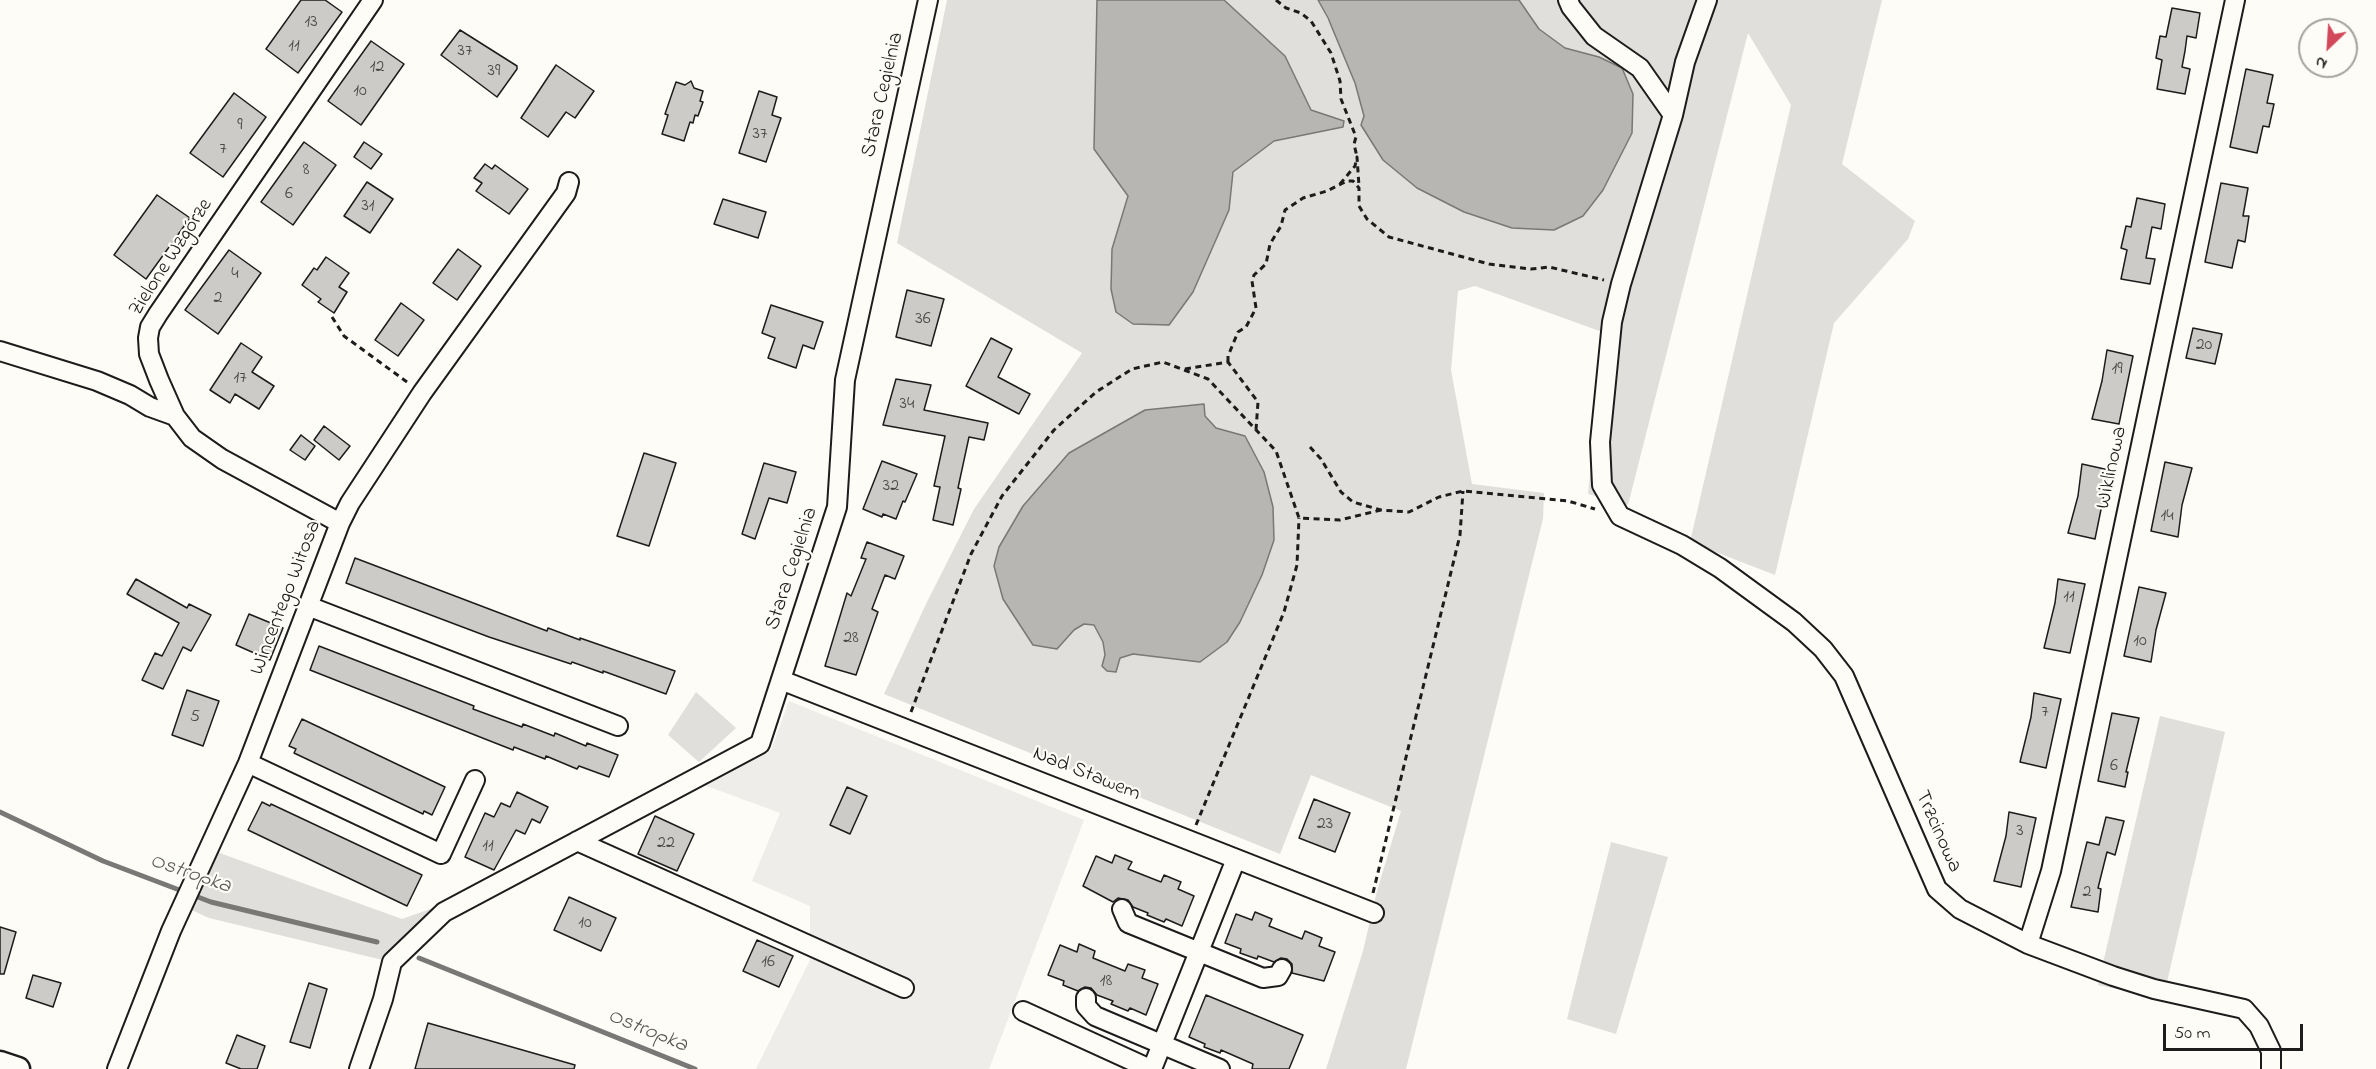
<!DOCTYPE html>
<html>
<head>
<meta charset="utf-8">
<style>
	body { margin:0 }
	#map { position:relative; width:2376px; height:1069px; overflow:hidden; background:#fdfcf7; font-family:"Indie Flower",sans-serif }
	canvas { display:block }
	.north { position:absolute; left:2298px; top:18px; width:60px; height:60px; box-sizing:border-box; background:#fdfcf7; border:2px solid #a3a29f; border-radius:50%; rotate:205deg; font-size:16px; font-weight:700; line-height:24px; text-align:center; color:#1c1c1c }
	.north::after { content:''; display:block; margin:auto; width:21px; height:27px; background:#d1495b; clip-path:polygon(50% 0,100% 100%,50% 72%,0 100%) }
	.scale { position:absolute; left:2163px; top:1024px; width:140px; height:27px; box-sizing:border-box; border:3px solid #1c1c1c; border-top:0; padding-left:8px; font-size:18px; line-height:21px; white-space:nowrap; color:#1c1c1c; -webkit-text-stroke:4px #fdfcf7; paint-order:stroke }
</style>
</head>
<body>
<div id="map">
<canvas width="2376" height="1069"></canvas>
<div class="north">N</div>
<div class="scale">50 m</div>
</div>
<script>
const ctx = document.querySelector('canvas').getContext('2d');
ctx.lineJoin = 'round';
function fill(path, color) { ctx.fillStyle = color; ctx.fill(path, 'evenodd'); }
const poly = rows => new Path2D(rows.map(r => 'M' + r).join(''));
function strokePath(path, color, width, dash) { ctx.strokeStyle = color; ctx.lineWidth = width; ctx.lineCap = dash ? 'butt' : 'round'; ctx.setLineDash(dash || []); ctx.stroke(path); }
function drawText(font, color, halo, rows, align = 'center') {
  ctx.font = font + ' "Indie Flower",sans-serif'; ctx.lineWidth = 4.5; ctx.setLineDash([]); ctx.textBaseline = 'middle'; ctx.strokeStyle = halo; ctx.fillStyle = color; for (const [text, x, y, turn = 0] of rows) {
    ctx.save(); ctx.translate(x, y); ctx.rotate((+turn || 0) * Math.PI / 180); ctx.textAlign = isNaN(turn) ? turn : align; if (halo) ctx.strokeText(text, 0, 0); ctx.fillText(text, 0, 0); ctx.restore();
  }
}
const built = poly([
	[789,701,1084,820,989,1069,756,1069,810,960,810,906,752,881,780,813,704,785,771,750]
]);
const green = poly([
	[947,0,1097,0,1094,149,1128,196,1112,249,1111,289,1116,312,1193,292,1229,210,1233,172,1274,141,1343,126,1343,121,1311,110,1285,56,1224,0,1318,0,1347,59,1364,116,1599,57,1565,49,1539,29,1519,0,1882,0,1842,164,1915,221,1908,239,1834,323,1775,575,1690,542,1791,105,1748,33,1628,505,1588,494,1605,333,1475,286,1458,291,1451,370,1472,484,1544,493,1543,519,1406,1069,1326,1069,1363,951,1377,891,1401,811,1311,775,1280,854,884,694,927,602,974,509,1082,353,897,243],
	[1145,410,1205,416,1216,428,1245,436,1262,575,1240,622,1227,642,1181,660,1133,654,1120,658,1105,655,1103,642,1094,625,1084,624,1074,630,994,566,999,546,1023,506,1130,420],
	[696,692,736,728,699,762,668,735],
	[2160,716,2225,732,2163,999,2098,985],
	[1611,842,1668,857,1616,1034,1567,1019],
	[217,852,402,919,494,886,391,962,209,918,181,905]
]);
const water = poly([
	[1097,0,1224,0,1285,56,1311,110,1344,121,1343,127,1274,141,1233,172,1229,210,1193,292,1169,325,1133,324,1116,312,1111,289,1112,249,1128,196,1094,149,1097,0],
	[1318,0,1519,0,1539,29,1565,48,1599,57,1622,68,1633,94,1632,133,1603,190,1583,216,1554,230,1512,228,1464,212,1417,188,1383,160,1361,125,1364,116,1355,83,1328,18,1318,0],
	[1204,404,1205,416,1216,428,1245,436,1264,472,1273,507,1274,540,1262,575,1240,622,1227,642,1200,662,1133,654,1120,658,1116,672,1107,671,1102,666,1105,655,1103,642,1094,625,1084,624,1074,630,1057,649,1033,645,1003,599,994,566,999,547,1023,506,1069,453,1145,410,1204,404]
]);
const stream = poly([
	[0,812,103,861,211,902,377,942],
	[419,958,695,1069]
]);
const building = poly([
	[301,0,325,0,342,12,298,73,266,49,301,0],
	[2172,8,2200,13,2196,38,2187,36,2185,51,2182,67,2190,69,2185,94,2157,89,2162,60,2156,58,2160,36,2166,37,2172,8],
	[460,30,517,66,517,69,497,97,441,55,460,30],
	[371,41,404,64,361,125,328,101,371,41],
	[556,65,594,91,575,118,566,112,548,137,521,118,556,65],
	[2246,69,2273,75,2267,103,2274,104,2269,127,2263,126,2257,153,2230,147,2246,69],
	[691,81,694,88,703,91,700,101,703,102,698,116,695,115,693,123,690,122,684,141,662,134,668,115,665,114,676,82,685,85,691,81],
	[759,91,777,97,772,115,781,118,766,162,739,153,759,91],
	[234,93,266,117,223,177,190,153,234,93],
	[304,142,336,165,293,225,261,202,304,142],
	[364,142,382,154,371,169,354,157,364,142],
	[485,164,492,169,495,165,528,189,509,214,476,191,482,183,474,178,485,164],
	[367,182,393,199,370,233,344,216,367,182],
	[2221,183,2248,188,2243,216,2249,216,2245,242,2238,240,2232,268,2205,262,2221,183],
	[157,195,190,218,146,279,114,255,157,195],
	[2137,198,2165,204,2161,229,2152,227,2146,258,2155,259,2150,284,2121,279,2127,250,2121,248,2126,226,2131,227,2137,198],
	[723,199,766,212,758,238,714,224,723,199],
	[458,249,481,266,457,300,433,283,458,249],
	[229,250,261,273,218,334,185,310,229,250],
	[326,257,349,273,339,287,347,292,334,313,318,302,321,299,302,285,314,268,317,270,326,257],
	[907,290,944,299,931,346,896,337,907,290],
	[401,303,424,320,398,356,375,340,401,303],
	[771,305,823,322,814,349,803,345,796,368,768,358,775,338,762,333,771,305],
	[2193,328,2222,334,2215,364,2186,358,2193,328],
	[991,338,1012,349,998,377,1030,394,1019,414,966,386,991,338],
	[241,343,262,357,252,372,274,386,259,409,235,394,230,403,210,390,241,343],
	[2107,350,2133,356,2119,424,2092,419,2102,381,2107,350],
	[896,379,931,385,924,410,988,423,984,440,969,437,958,488,961,489,953,525,933,520,940,487,934,486,945,436,883,425,896,379],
	[324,426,350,446,339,460,314,440,324,426],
	[301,435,315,446,305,460,290,450,301,435],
	[644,453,676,463,649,546,617,536,644,453],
	[882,461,917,474,905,502,903,501,896,519,883,514,882,517,863,509,882,461],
	[2165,462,2192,468,2182,505,2178,537,2151,531,2165,462],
	[764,463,796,472,787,503,769,498,755,539,742,534,764,463],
	[2082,464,2109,470,2095,539,2068,533,2078,496,2082,464],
	[867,542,904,556,895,579,885,575,872,609,878,612,856,675,825,666,847,593,851,596,866,559,861,558,867,542],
	[355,558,547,631,548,628,580,640,580,638,675,671,666,694,603,671,603,673,572,662,571,664,489,637,346,583,355,558],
	[136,579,187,608,189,604,211,615,191,651,183,647,163,689,142,680,155,653,162,656,179,623,127,594,136,579],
	[2058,579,2085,584,2070,653,2044,648,2055,603,2058,579],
	[2139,587,2166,593,2156,630,2151,662,2124,656,2139,587],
	[249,614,283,628,270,660,236,645,249,614],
	[319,646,474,706,473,709,522,727,523,724,554,736,555,733,586,746,587,743,618,755,609,777,579,766,577,769,546,756,545,759,514,747,513,750,310,670,319,646],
	[187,690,219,701,203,746,172,735,187,690],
	[2034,693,2061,699,2046,768,2020,762,2031,717,2034,693],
	[2112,713,2139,718,2126,772,2128,772,2125,787,2098,781,2112,713],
	[302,719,445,787,432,815,424,811,423,814,294,753,296,749,289,746,302,719],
	[847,787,867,796,850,834,830,825,847,787],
	[517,792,548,807,540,823,532,819,525,834,516,830,494,870,465,857,485,813,494,817,501,803,510,807,517,792],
	[1314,799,1350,813,1335,852,1299,838,1314,799],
	[262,802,270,806,271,804,422,875,407,906,248,830,262,802],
	[2009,812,2036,818,2021,887,1994,881,2006,836,2009,812],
	[655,816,694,834,677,871,638,854,655,816],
	[2106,817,2124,821,2115,855,2107,852,2098,888,2101,889,2098,912,2071,907,2087,842,2099,845,2106,817],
	[1115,855,1132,862,1128,869,1161,882,1164,875,1181,882,1178,889,1194,896,1182,926,1166,919,1164,922,1147,915,1148,913,1133,907,1128,900,1118,898,1113,902,1083,886,1096,856,1112,863,1115,855],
	[569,897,616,918,601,951,554,930,569,897],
	[1255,912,1272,919,1269,926,1302,939,1305,931,1322,938,1319,946,1335,952,1324,981,1292,973,1292,964,1287,959,1281,958,1274,962,1258,956,1257,959,1240,953,1241,949,1225,943,1236,914,1252,920,1255,912],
	[0,927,16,932,4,974,0,974,0,927],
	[757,940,793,956,779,987,743,971,757,940],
	[1079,944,1095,951,1093,958,1125,971,1128,964,1145,970,1142,978,1158,984,1146,1015,1130,1008,1128,1011,1111,1004,1113,1001,1097,995,1091,988,1085,987,1078,991,1063,985,1064,981,1048,975,1060,945,1077,952,1079,944],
	[33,975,61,983,53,1007,26,998,33,975],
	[309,983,327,989,310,1048,290,1042,309,983],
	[1206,995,1303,1035,1289,1069,1252,1069,1253,1064,1221,1050,1220,1053,1204,1047,1205,1044,1189,1037,1206,995],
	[428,1023,575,1065,574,1069,415,1069,428,1023],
	[237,1035,265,1046,257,1069,241,1069,226,1063,237,1035]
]);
const path = poly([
	[1276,0,1286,8,1301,13,1311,21,1331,53,1340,81,1341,99,1356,137,1354,144,1357,157],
	[1340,184,1355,166,1357,157,1359,186],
	[332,317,344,336,407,382],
	[1228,362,1228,356,1238,332,1246,327,1256,308,1252,281,1254,275,1266,264,1270,244,1281,226,1285,210,1303,198,1327,191,1347,181,1353,181,1359,188,1359,206,1367,219,1389,237,1489,264,1531,269,1549,267,1604,280],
	[1185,369,1228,362,1258,402,1256,430],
	[1310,447,1321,459,1341,492,1353,502,1381,510,1409,512,1439,497,1463,491,1568,501,1595,509],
	[911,712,971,554,1002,496,1054,430,1096,392,1132,369,1163,362,1208,379,1276,451,1299,518,1340,520,1381,510],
	[1196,825,1284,612,1297,565,1299,518],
	[1373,893,1460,535,1463,491]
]);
const minor = poly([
	[1568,0,1571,7,1594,36,1640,68,1673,115],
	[1707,0,1685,62,1673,115,1621,284,1612,322,1600,442,1602,485,1620,516,1682,545,1720,568,1794,622,1823,649,1844,676,1937,889,1960,909,2028,944,2113,976,2154,989,2244,1009,2259,1026,2271,1051,2271,1069],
	[0,351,97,381,130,395,150,407,175,416],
	[340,523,222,459,192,438,175,416,159,380,149,354,148,338,150,327,158,314,373,0],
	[308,606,618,726],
	[781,680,1374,913],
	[248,763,441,854,475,780],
	[577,841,904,988],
	[1122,909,1128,923,1263,978,1278,976,1282,969],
	[2028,944,2051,871,2235,0],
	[1086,998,1086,1006,1095,1016,1220,1069],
	[1023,1011,1150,1069],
	[117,1069,171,931,248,763,340,523,350,503,422,393,566,193,569,182],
	[359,1069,383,999,392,962,444,912,760,744,837,507,845,380,928,0],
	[1152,1069,1236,859]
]);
const major = poly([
	[0,1063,18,1069]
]);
const numberNames = [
	["13",311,23],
	["11",294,47],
	["37",465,52],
	["12",377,68],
	["39",494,72],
	["10",360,92],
	["9",240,126],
	["37",760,135],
	["7",223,150],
	["8",306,171],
	["6",289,195],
	["31",368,207],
	["4",235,275],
	["2",218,299],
	["36",923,320],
	["20",2204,346],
	["19",2117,370],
	["17",240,379],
	["34",907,405],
	["32",891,487],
	["14",2167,517],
	["11",2069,598],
	["28",851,639],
	["10",2140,642],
	["7",2045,713],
	["5",195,718],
	["6",2114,767],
	["23",1325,825],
	["3",2020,832],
	["22",666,844],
	["11",488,847],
	["2",2087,893],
	["10",585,924],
	["16",768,963],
	["18",1106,982]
];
const streetNames = [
	["Stara Cegielnia",884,95,-77],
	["Zielone Wzgórze",172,258,-57],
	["Wiklinowa",2113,468,-78],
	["Stara Cegielnia",793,569,-72],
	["Wincentego Witosa",287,598,-69],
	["Nad Stawem",1086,775,22],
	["Trzcinowa",1937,832,66]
];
const waterNames = [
	["Ostropka",190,875,19],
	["Ostropka",647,1032,22]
];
fill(built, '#eeede9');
fill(green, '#e0dfdb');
fill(water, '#b7b6b2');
strokePath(water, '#797876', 1.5);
strokePath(stream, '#797876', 5);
fill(building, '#cccbc8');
strokePath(building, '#1c1c1c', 1.5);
strokePath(minor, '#1c1c1c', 22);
strokePath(major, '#1c1c1c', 27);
strokePath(path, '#1c1c1c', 3, [6, 4.5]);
strokePath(minor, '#fdfcf7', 18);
strokePath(major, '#fdfcf7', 22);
drawText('18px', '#484847', null, numberNames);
drawText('21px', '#1c1c1c', '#fdfcf7', streetNames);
drawText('italic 22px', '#5a5a58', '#fdfcf7', waterNames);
</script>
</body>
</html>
